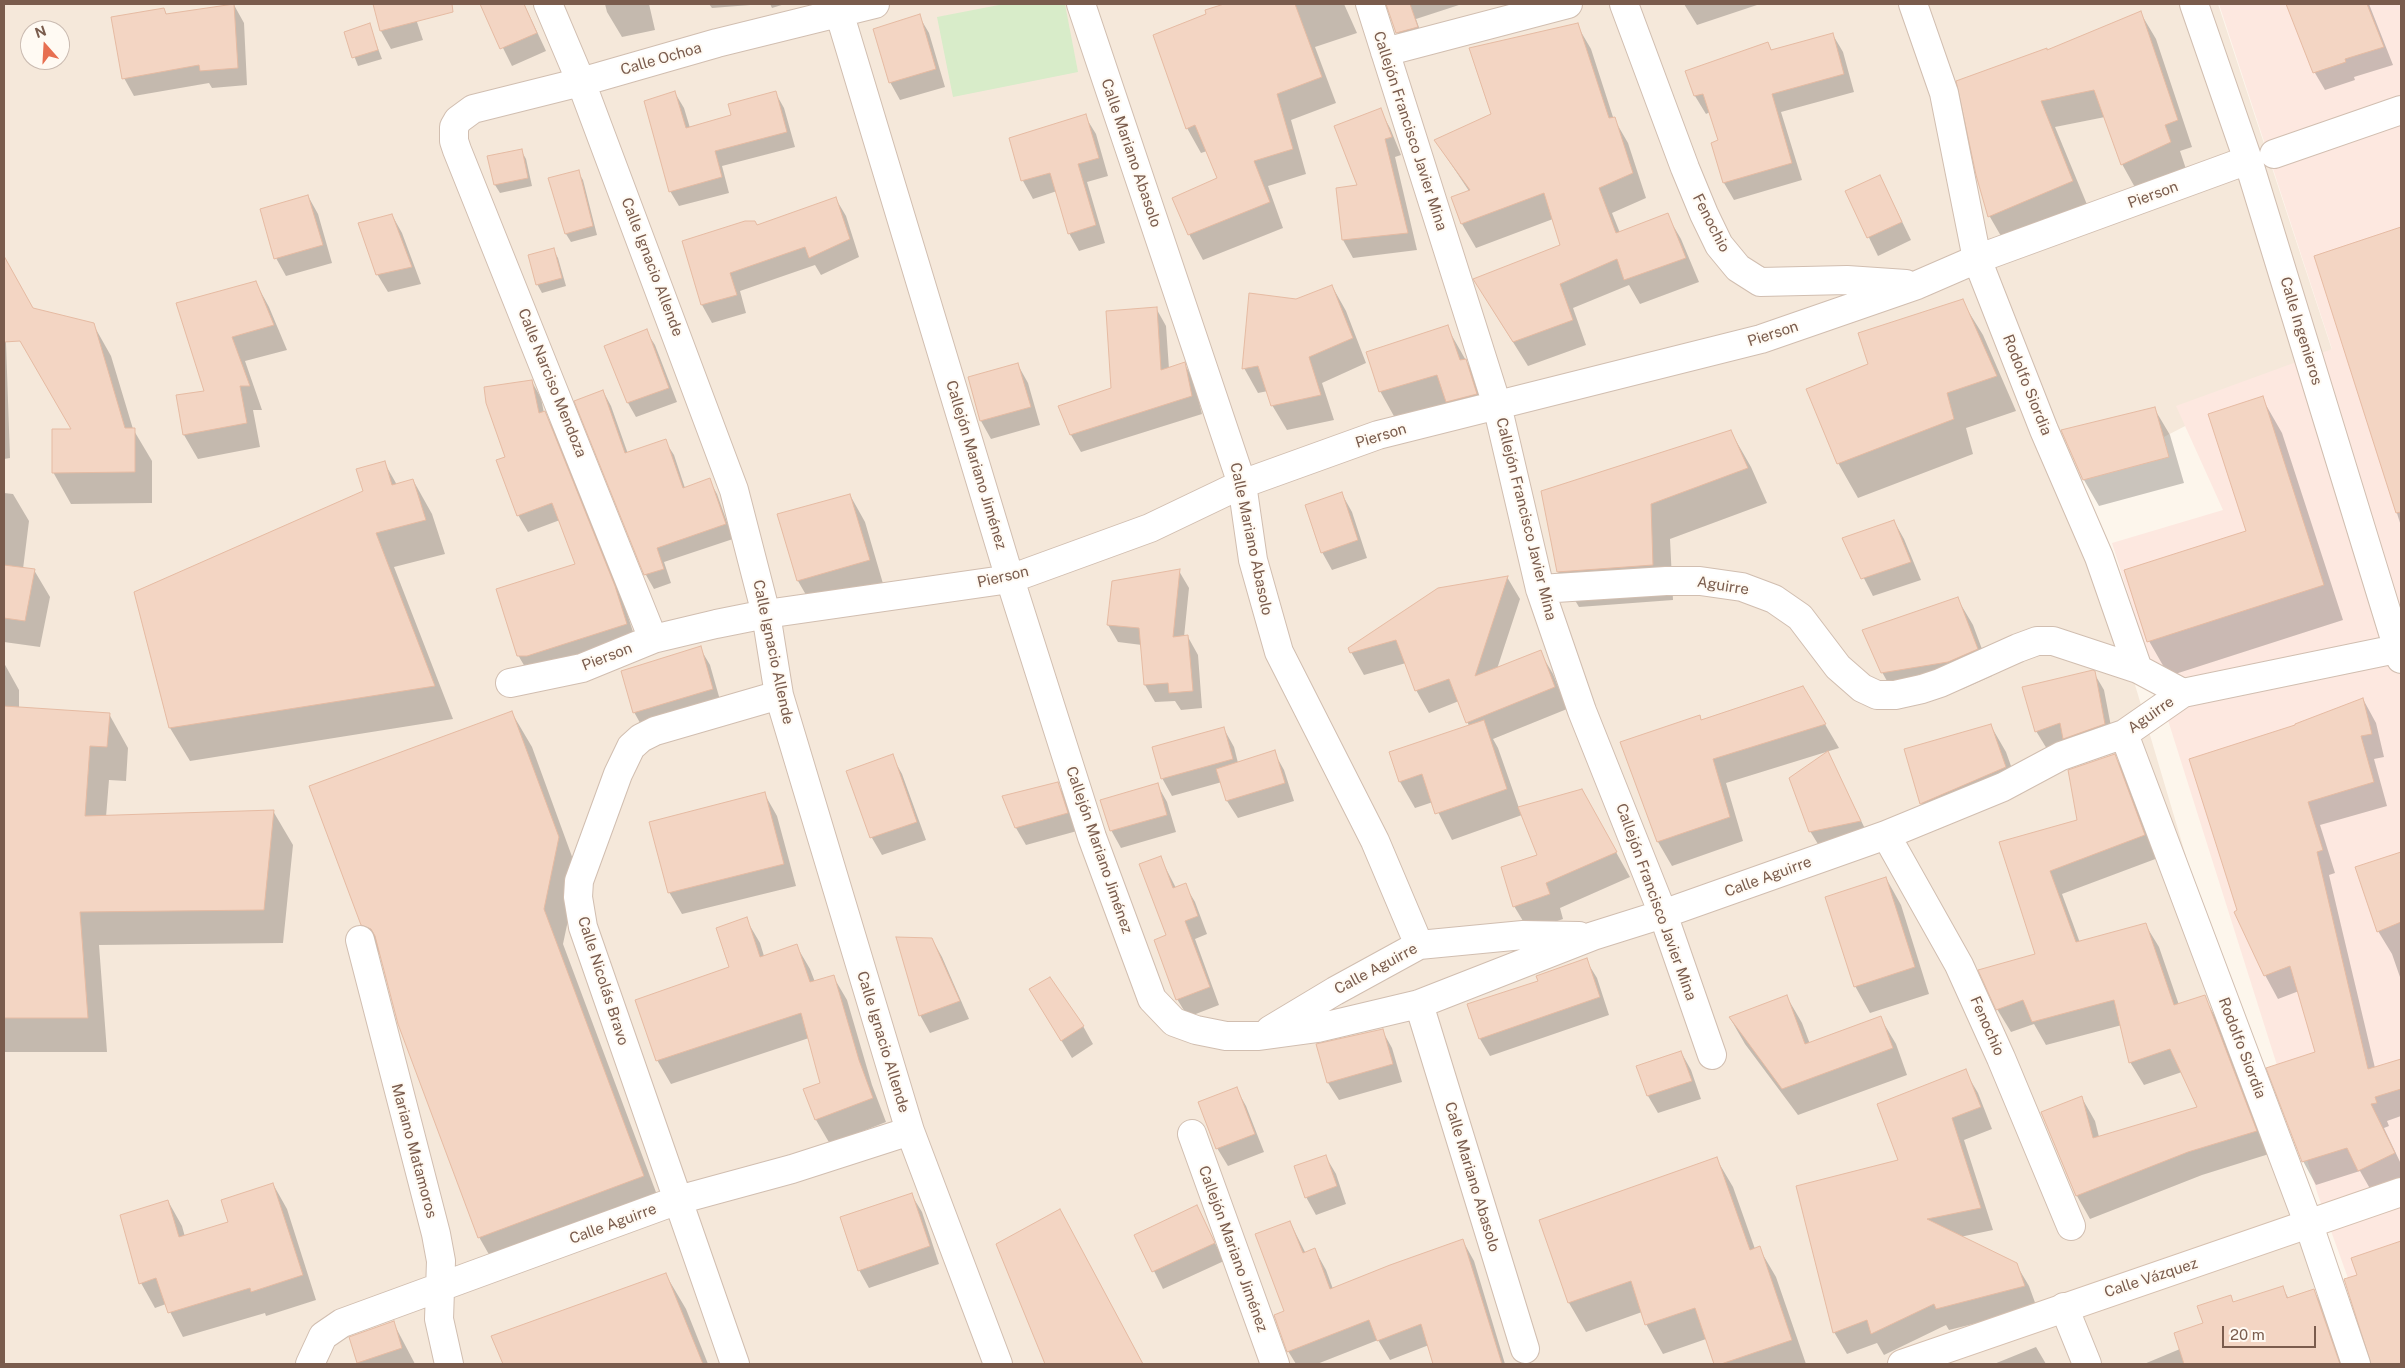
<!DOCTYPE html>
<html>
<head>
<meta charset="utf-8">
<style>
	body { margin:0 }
	#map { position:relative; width:2405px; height:1368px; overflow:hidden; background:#fdf6ec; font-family:"Public Sans",sans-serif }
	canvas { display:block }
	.frame { position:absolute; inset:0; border:5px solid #7a5c4d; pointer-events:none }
	.north { position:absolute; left:20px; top:20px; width:50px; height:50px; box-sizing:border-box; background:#fffaf3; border:1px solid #cabbb1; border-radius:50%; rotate:341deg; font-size:14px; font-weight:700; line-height:20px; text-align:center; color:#7a5c4d }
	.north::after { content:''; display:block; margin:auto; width:18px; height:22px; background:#e76f51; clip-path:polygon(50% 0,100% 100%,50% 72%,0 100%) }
	.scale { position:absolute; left:2222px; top:1326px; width:94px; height:22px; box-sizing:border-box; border:2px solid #7a5c4d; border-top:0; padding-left:6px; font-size:15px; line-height:18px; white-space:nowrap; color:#7a5c4d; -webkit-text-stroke:4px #fffaf3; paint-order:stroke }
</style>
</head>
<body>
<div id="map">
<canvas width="2405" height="1368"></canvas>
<div class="frame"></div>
<div class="north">N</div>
<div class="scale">20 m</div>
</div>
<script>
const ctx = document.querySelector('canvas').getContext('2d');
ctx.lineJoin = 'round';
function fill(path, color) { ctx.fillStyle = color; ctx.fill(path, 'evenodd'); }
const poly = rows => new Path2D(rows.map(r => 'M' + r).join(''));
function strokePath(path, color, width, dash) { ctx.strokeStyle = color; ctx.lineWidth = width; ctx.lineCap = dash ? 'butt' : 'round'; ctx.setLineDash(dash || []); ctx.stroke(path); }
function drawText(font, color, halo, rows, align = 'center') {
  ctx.font = font + ' "Public Sans",sans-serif'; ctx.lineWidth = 4; ctx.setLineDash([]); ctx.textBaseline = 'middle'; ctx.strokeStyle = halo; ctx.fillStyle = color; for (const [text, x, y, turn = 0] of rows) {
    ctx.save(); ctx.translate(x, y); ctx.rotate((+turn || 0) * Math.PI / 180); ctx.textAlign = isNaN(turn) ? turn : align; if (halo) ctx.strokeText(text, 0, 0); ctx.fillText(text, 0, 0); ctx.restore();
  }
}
const residential = poly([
	[4,4,2218,4,2332,350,2075,483,2337,1364,4,1364],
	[30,30,60,30,60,60,30,60]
]);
const commercial = poly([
	[2219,4,2401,4,2401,1364,2379,1364,2318,1195,2112,543,2223,510,2176,406,2332,349]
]);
const green = poly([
	[1004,4,1065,4,1078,72,953,97,937,17]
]);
const shadow = poly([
	[374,4,411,4,423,40,391,49,381,31],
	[481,4,524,4,546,51,512,66],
	[605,4,649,4,655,30,622,37,607,12],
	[709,4,763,4,712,8],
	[770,4,785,4,772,8],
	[1228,4,1344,4,1357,33,1315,47,1336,103,1291,120,1306,174,1268,186,1283,228,1203,260,1189,234,1218,179,1207,151,1201,153,1187,128,1208,15,1206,11],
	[1462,4,1416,19,1422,36,1402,41,1388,5],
	[1684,4,1760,4,1697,25],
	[2288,4,2369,4,2393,65,2354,77,2355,80,2325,90,2315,73],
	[234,5,244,23,247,85,212,88,209,83,134,96,124,78,164,9,167,15],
	[2140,12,2156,39,2192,147,2180,151,2186,169,2137,191,2122,164,2105,117,2055,127,2088,207,2005,243,1990,217,1977,175,2047,52],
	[919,16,929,33,945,87,900,100,890,82],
	[369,25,382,59,358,66,345,32],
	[1577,25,1591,49,1613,117,1628,143,1646,198,1612,213,1620,233,1667,215,1681,239,1699,282,1640,304,1629,285,1573,308,1586,345,1528,366,1489,304,1562,246,1553,219,1476,248,1462,224,1453,197,1469,191,1435,140,1493,115],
	[1833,35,1843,52,1854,92,1781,112,1802,180,1734,200,1724,183,1719,141,1710,112,1706,114,1695,96,1687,72,1768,43,1772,51],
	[775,92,784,108,795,147,722,166,729,193,679,206,670,191,675,93,684,108,690,128,733,116],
	[1380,110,1390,128,1401,155,1395,157,1417,250,1353,258,1343,240,1338,189,1359,186],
	[1085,116,1096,134,1108,176,1087,182,1105,243,1079,251,1069,233,1057,191,1033,199,1023,181,1010,138],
	[521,150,526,159,532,186,500,193,495,185,489,157],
	[578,172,583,180,597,235,571,242,566,234,549,179],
	[1880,176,1911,240,1878,256,1846,191],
	[308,196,318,214,332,263,286,276,276,258],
	[836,199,846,216,859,257,821,275,815,265,740,291,746,313,712,323,702,305,684,242,757,227],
	[392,215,402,233,421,284,388,292,377,274],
	[2401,228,2401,526,2316,257],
	[553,249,558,258,566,286,542,293,537,284],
	[4,257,33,309,93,324,111,356,133,429,152,461,152,503,71,504,53,472,73,430,5,314,10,458,4,459],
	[256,283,269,307,287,350,245,361,262,410,253,410,260,447,198,459,184,435,177,396,206,392],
	[1332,286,1346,311,1366,363,1322,383,1334,420,1287,430,1272,405,1268,391,1258,393,1244,368,1296,301],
	[1962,301,1983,335,2016,411,1966,428,1973,454,1858,498,1838,463,1870,365],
	[1156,308,1166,326,1169,369,1184,363,1194,381,1202,414,1081,452,1071,435,1112,389],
	[1447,327,1481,387,1491,421,1462,428,1448,403,1395,418,1380,391],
	[646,331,655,345,677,402,636,417,628,403],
	[1018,365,1028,383,1040,425,991,439,981,421,969,378],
	[532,382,541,398,544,413,554,429,624,604,636,641,528,672,518,655,577,565,560,520,528,532,518,515,506,458],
	[603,391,611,406,628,454,665,441,674,455,685,488,709,480,717,494,733,539,664,562,671,583,654,589,646,575,576,401],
	[2262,398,2282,433,2343,620,2169,676,2149,641,2248,531],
	[2154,408,2170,435,2184,483,2099,506,2084,480,2063,431],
	[1731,432,1751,467,1767,503,1670,539,1673,600,1579,607,1558,572],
	[384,462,397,485,413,480,432,514,445,554,394,567,453,719,190,761,170,728,365,492],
	[4,493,13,494,29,521,23,569,34,570,50,597,40,647,4,642],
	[1342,494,1352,512,1367,558,1332,570,1322,552],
	[850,495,865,522,884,587,813,607,798,581],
	[1894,521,1904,539,1921,580,1873,596,1844,539],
	[1179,571,1189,588,1184,637,1188,637,1198,655,1202,708,1181,710,1175,701,1155,702,1145,685,1142,645,1118,642,1108,625],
	[1507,577,1520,599,1497,669,1540,652,1553,674,1567,709,1493,739,1498,748,1519,808,1595,815,1630,877,1560,908,1563,919,1529,931,1514,906,1539,856,1522,815,1452,840,1433,802,1415,808,1400,782,1469,726,1459,701,1429,713,1416,690,1406,663,1364,675,1351,652],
	[1957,598,1973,625,1992,676,1963,689,1897,699,1882,672],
	[700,648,710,665,722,707,644,730,634,712],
	[4,663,19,690,19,708,109,714,128,748,126,781,109,780,106,817,273,811,293,845,283,943,99,945,107,1052,4,1052],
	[2094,673,2104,690,2114,742,2047,749,2036,731],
	[1803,687,1839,748,1726,783,1743,841,1672,866,1658,842,1621,743,1699,717,1702,721],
	[2363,699,2376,723,2384,757,2374,759,2387,806,2320,825,2335,873,2329,875,2375,1068,2401,1061,2401,1116,2387,1121,2389,1126,2384,1128,2401,1164,2401,1180,2373,1194,2360,1171,2316,1185,2303,1161,2316,1053,2299,991,2278,999,2265,975,2239,911,2297,726],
	[512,713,532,747,578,873,563,944,663,1211,499,1272,479,1237,383,960,362,924],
	[1991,726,2006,752,2021,794,1937,830,1922,803,1906,750],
	[1224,729,1234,747,1238,763,1274,752,1284,770,1294,801,1238,818,1227,801,1222,782,1172,796,1162,778],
	[1828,753,1870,839,1821,849,1810,831],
	[2114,755,2128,778,2158,858,2062,894,2080,943,2145,924,2159,947,2179,1005,2204,997,2217,1020,2269,1154,2202,1175,2090,1219,2077,1196,2042,1113,2082,1098,2095,1121,2099,1137,2199,1107,2182,1072,2144,1085,2130,1062,2122,1025,2046,1045,2034,1024,2011,1032,1997,1009,2036,955,2001,843,2079,821],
	[892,756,902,774,926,840,882,855,872,838,848,772],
	[1057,783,1068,801,1077,831,1026,845,1016,828],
	[1157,784,1167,802,1176,832,1121,848,1111,830],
	[764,793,777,816,796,886,682,914,669,892],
	[2401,853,2401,980,2392,954,2378,931,2356,868],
	[1160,857,1176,888,1185,885,1195,902,1207,934,1195,939,1219,1005,1188,1017,1177,999],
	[1886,878,1901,905,1929,994,1870,1013,1855,986],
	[746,919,760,943,764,956,796,945,810,969,815,982,833,976,847,1000,872,1085,886,1122,830,1144,816,1120,805,1090,822,1084,809,1038,671,1084,657,1060,730,968],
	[932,939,942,957,969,1019,930,1033,920,1015],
	[1586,960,1597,978,1609,1015,1490,1056,1480,1039,1469,1005,1540,982],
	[1787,997,1802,1023,1810,1044,1880,1017,1896,1044,1907,1075,1798,1115,1745,1044,1730,1018],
	[1041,1007,1083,1026,1093,1044,1072,1058],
	[1382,1030,1392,1048,1402,1082,1339,1100,1328,1083,1317,1045],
	[1681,1052,1691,1070,1701,1099,1658,1113,1648,1096,1638,1067],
	[1965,1071,1978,1093,1992,1129,1964,1140,1993,1230,1960,1237,2016,1264,2029,1286,2037,1308,1949,1330,1946,1325,1884,1355,1877,1343,1847,1354,1834,1332,1900,1161],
	[1236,1088,1246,1106,1264,1152,1228,1166,1217,1148,1199,1103],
	[1326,1157,1336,1174,1346,1204,1316,1215,1306,1197],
	[1716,1158,1733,1187,1755,1249,1759,1248,1776,1277,1806,1364,1715,1364,1706,1339,1663,1354,1646,1324,1642,1312,1586,1332,1569,1303,1540,1221],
	[273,1184,287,1209,316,1300,266,1316,265,1313,183,1337,166,1304,155,1308,141,1283,168,1201,182,1226,185,1237,230,1223],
	[911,1194,922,1212,939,1264,869,1288,859,1270],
	[1197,1207,1224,1261,1163,1289,1136,1235],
	[1290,1222,1306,1254,1315,1250,1326,1270,1333,1289,1463,1241,1474,1261,1505,1364,1434,1364,1429,1345,1390,1360,1378,1340,1317,1364,1296,1364,1288,1351,1286,1311],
	[1077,1242,1143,1364,1046,1364,997,1245],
	[2401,1242,2401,1364,2372,1364,2358,1276,2353,1259],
	[666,1275,686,1309,708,1364,505,1364,493,1337],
	[2282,1287,2289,1299,2314,1291,2331,1321,2346,1364,2144,1364,2180,1349,2230,1296,2234,1303],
	[393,1322,415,1364,359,1364,351,1338],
	[2036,1347,2046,1364,1994,1364]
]);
const building = poly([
	[234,4,238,68,200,71,199,65,122,79,111,17,164,8,166,14,234,4],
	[373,4,452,4,453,12,380,31,373,4],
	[480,4,524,4,537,33,500,49,480,4],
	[1224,4,1295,4,1322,77,1277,94,1293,149,1254,161,1270,202,1188,235,1172,198,1217,178,1195,125,1186,129,1153,35,1206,14,1205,10,1224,4],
	[1386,4,1410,4,1418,27,1396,33,1386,4],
	[2286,4,2367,4,2384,47,2345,59,2346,62,2313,73,2286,4],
	[2141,11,2178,120,2165,125,2171,142,2121,165,2094,90,2041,101,2073,181,1988,217,1976,175,1956,81,2047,48,2047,50,2141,11],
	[920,14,936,69,889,83,873,29,920,14],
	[370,23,378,50,352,58,344,32,370,23],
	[1578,23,1609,118,1615,117,1633,173,1599,188,1616,233,1668,213,1686,258,1624,280,1617,259,1560,284,1573,320,1513,342,1473,279,1560,245,1544,193,1461,224,1451,197,1470,190,1434,140,1491,114,1469,48,1578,23],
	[1833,33,1844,74,1772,94,1792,163,1723,183,1711,143,1718,140,1703,94,1694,96,1685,71,1768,42,1771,50,1833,33],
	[675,91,686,128,731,115,728,104,776,91,787,132,715,151,722,177,669,192,644,101,675,91],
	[1381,108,1392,137,1385,139,1408,233,1342,240,1336,188,1357,185,1334,126,1381,108],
	[1086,114,1099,158,1078,164,1096,225,1068,234,1050,173,1021,181,1009,138,1086,114],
	[522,149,528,178,494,185,487,156,522,149],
	[579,170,593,226,565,234,548,178,579,170],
	[1880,175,1902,222,1867,238,1845,191,1880,175],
	[308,195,323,245,274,259,260,209,308,195],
	[836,197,850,239,809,258,805,247,730,273,737,295,701,305,682,241,745,221,755,221,757,225,836,197],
	[392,214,412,267,376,275,358,223,392,214],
	[2401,227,2401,512,2396,513,2314,256,2401,227],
	[554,248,562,278,536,285,528,255,554,248],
	[4,256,33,308,94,323,125,428,135,428,135,472,52,473,52,429,71,429,20,341,4,342,4,256],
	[256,281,274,325,232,337,250,386,240,386,247,423,183,435,176,395,204,391,176,303,256,281],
	[1332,285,1353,338,1309,357,1321,395,1271,406,1258,366,1242,369,1249,293,1296,299,1332,285],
	[1963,299,1997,376,1947,393,1954,419,1837,464,1806,389,1868,364,1858,333,1963,299],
	[1157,307,1161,370,1185,362,1192,396,1070,435,1058,406,1111,388,1106,311,1157,307],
	[1448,325,1460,360,1466,359,1477,394,1446,402,1437,375,1379,392,1366,352,1448,325],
	[647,329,669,388,627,403,604,346,647,329],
	[1018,363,1031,407,980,421,968,377,1018,363],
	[532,380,539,413,545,411,615,586,627,624,527,656,517,656,496,589,575,564,552,503,517,516,496,460,505,457,486,403,484,387,532,380],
	[603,390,625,453,666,439,683,488,710,478,726,524,657,548,664,569,644,575,574,401,603,390],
	[2263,396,2324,585,2147,642,2124,570,2246,531,2208,414,2263,396],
	[2155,407,2169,457,2083,480,2061,430,2155,407],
	[1731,430,1748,468,1651,504,1653,565,1557,572,1541,491,1731,430],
	[385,461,392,485,413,479,426,520,376,533,435,686,169,728,134,592,363,491,356,469,385,461],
	[1342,492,1358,540,1321,553,1305,505,1342,492],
	[850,494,870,560,797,581,777,514,850,494],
	[1894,520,1911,562,1861,579,1842,538,1894,520],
	[4,565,35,569,25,621,4,618,4,565],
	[1180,569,1173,637,1188,635,1193,691,1169,693,1168,683,1144,685,1139,628,1107,625,1112,581,1180,569],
	[1508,576,1475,676,1541,650,1555,687,1466,723,1449,679,1415,691,1396,640,1350,653,1348,648,1438,588,1508,576],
	[1958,597,1978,649,1948,662,1881,673,1862,630,1958,597],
	[701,646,713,689,633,713,621,671,701,646],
	[2093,670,2095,671,2105,724,2063,739,2060,723,2035,732,2022,687,2093,670],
	[1803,686,1826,724,1713,759,1730,817,1657,842,1620,742,1700,715,1701,720,1803,686],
	[2363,698,2372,734,2361,736,2374,782,2308,802,2323,850,2317,852,2368,1069,2401,1059,2401,1089,2375,1097,2377,1103,2371,1104,2395,1153,2358,1171,2347,1148,2302,1162,2266,1068,2315,1052,2290,966,2264,976,2234,912,2237,910,2189,759,2295,725,2295,724,2363,698],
	[4,706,110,713,107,747,90,746,85,816,274,810,264,910,80,912,88,1018,4,1018,4,706],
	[512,711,559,837,544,909,644,1176,478,1238,398,1024,375,936,371,929,361,925,309,786,512,711],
	[1484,720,1507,789,1435,814,1422,774,1399,782,1389,752,1484,720],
	[1991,724,2006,767,1920,804,1904,749,1991,724],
	[1224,727,1233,759,1161,779,1152,747,1224,727],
	[1275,750,1285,783,1226,801,1216,769,1275,750],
	[1828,751,1861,821,1809,832,1789,778,1828,751],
	[893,754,917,822,870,838,846,771,893,754],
	[2115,754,2145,835,2050,871,2076,942,2146,923,2174,1005,2205,995,2257,1131,2188,1152,2076,1196,2041,1112,2082,1096,2093,1138,2197,1107,2170,1049,2129,1063,2114,1000,2032,1022,2023,1000,1996,1010,1978,970,2035,954,1999,842,2077,820,2068,770,2115,754],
	[1058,782,1068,813,1015,828,1002,796,1058,782],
	[1158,783,1167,815,1110,831,1100,800,1158,783],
	[1582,789,1617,852,1546,883,1550,894,1513,907,1501,867,1537,855,1518,807,1582,789],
	[765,792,784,864,668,893,649,822,765,792],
	[2401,852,2401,922,2377,932,2355,867,2401,852],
	[1161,856,1173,888,1186,883,1198,916,1185,921,1210,987,1176,1000,1154,940,1166,935,1139,864,1161,856],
	[1886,877,1915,967,1854,987,1825,897,1886,877],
	[747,917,760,957,797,944,810,982,834,975,859,1060,873,1098,815,1120,803,1089,820,1083,801,1013,656,1061,635,1000,729,967,716,928,747,917],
	[896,937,932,938,960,1001,919,1016,896,937],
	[1587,958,1600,997,1479,1039,1467,1004,1538,981,1536,976,1587,958],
	[1050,977,1084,1026,1061,1041,1029,989,1050,977],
	[1787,995,1805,1044,1881,1016,1893,1048,1782,1089,1729,1017,1787,995],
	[1383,1029,1393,1064,1327,1083,1316,1044,1383,1029],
	[1681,1051,1692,1081,1647,1096,1636,1066,1681,1051],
	[1966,1069,1981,1107,1952,1118,1981,1208,1927,1219,2017,1263,2025,1286,1936,1309,1934,1304,1871,1334,1867,1320,1833,1333,1796,1186,1898,1160,1877,1104,1966,1069],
	[1237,1087,1255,1134,1216,1149,1198,1102,1237,1087],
	[1326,1155,1337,1186,1305,1198,1294,1166,1326,1155],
	[1717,1157,1750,1250,1760,1246,1792,1340,1721,1364,1714,1364,1695,1308,1645,1325,1631,1281,1568,1303,1539,1220,1717,1157],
	[273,1183,303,1275,251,1292,250,1288,168,1313,156,1278,139,1284,120,1215,168,1200,179,1237,228,1222,221,1200,273,1183],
	[912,1193,930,1246,858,1271,840,1217,912,1193],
	[1197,1205,1215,1243,1152,1272,1134,1235,1197,1205],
	[1060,1209,1143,1364,1045,1364,996,1244,1060,1209],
	[1290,1221,1303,1253,1315,1248,1330,1289,1390,1265,1463,1239,1502,1364,1433,1364,1421,1324,1377,1341,1369,1320,1287,1352,1274,1315,1284,1311,1255,1234,1290,1221],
	[2401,1241,2401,1364,2371,1364,2344,1279,2357,1275,2351,1258,2401,1241],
	[666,1273,703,1364,503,1364,491,1336,666,1273],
	[2283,1286,2287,1298,2314,1289,2340,1364,2184,1364,2174,1333,2203,1323,2197,1306,2231,1295,2233,1302,2283,1286],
	[394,1321,402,1348,357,1363,349,1337,394,1321]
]);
const street = poly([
	[548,4,581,82,734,490,766,614,779,695,910,1131,998,1364],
	[1081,4,1242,484,1253,560,1279,652,1375,841,1419,945],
	[1370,4,1497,405,1540,589,1582,711,1663,914,1712,1055],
	[1624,4,1685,168,1704,214,1719,245,1738,268,1760,282,1847,280,1906,284],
	[1913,4,1944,93,1977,259,2044,430,2099,557,2138,669],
	[2194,4,2248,160,2401,659],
	[839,12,1010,579,1092,837,1152,999,1174,1022,1196,1030,1226,1036,1259,1036,1318,1028,1419,1004,1593,936,1663,914,1886,835,2003,787,2061,756,2124,734,2183,693,2401,648],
	[1385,52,1568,4],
	[2274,154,2401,110],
	[1540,589,1666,581,1700,581,1742,587,1774,599,1800,617,1838,667,1862,688,1877,695,1895,695,1922,689,1940,683,2018,648,2037,641,2053,641,2138,669,2183,693],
	[653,639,457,150,454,141,454,127,458,120,473,109,581,82,717,43,875,4],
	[510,683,582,668,653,639,716,624,766,614,1010,579,1150,528,1242,484,1378,435,1761,339,1917,285,1977,259,2248,160],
	[2124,734,2309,1225,2356,1364],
	[1886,835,1959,965,2001,1058,2071,1226],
	[360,940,436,1234,441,1261,439,1319,449,1364],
	[1419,1004,1525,1349],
	[1270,1030,1335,991,1419,945,1523,935,1579,936],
	[1192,1134,1275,1364],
	[2064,1307,2087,1364],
	[310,1364,323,1336,342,1323,678,1200,792,1169,910,1131],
	[735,1364,583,927,578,897,579,881,618,774,631,747,641,738,655,731,779,695]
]);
const secondary = poly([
	[1902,1364,2401,1192]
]);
const streetNames = [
	["Calle Ochoa",661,59,-16],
	["Callejón Francisco Javier Mina",1410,131,72],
	["Calle Mariano Abasolo",1131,153,71],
	["Pierson",2153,195,-20],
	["Fenochio",1711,223,63],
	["Calle Ignacio Allende",652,267,69],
	["Calle Ingenieros",2301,331,73],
	["Pierson",1773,334,-18],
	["Calle Narciso Mendoza",552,383,68],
	["Rodolfo Siordia",2027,385,68],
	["Pierson",1381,436,-17],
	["Callejón Mariano Jiménez",976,465,73],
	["Callejón Francisco Javier Mina",1526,519,76],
	["Calle Mariano Abasolo",1251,539,78],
	["Pierson",1003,577,-13],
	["Aguirre",1723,586,9],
	["Calle Ignacio Allende",773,652,78],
	["Pierson",607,657,-21],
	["Aguirre",2151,715,-35],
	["Callejón Mariano Jiménez",1099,850,71],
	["Calle Aguirre",1768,877,-20],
	["Callejón Francisco Javier Mina",1656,902,70],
	["Calle Aguirre",1376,969,-28],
	["Calle Nicolás Bravo",603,981,72],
	["Fenochio",1987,1026,66],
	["Calle Ignacio Allende",883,1042,73],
	["Rodolfo Siordia",2242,1048,69],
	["Mariano Matamoros",414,1151,75],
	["Calle Mariano Abasolo",1472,1177,73],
	["Calle Aguirre",613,1224,-20],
	["Callejón Mariano Jiménez",1233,1249,70],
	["Calle Vázquez",2151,1278,-18]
];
fill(residential, '#f5e8da');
fill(commercial, '#fde8e0');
fill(green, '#d8ecc9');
fill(shadow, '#0003');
fill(building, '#f3d5c3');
strokePath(building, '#e6bba3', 1);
strokePath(street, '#d1beb0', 30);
strokePath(secondary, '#d6c0b0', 30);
strokePath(street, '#fff', 28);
strokePath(secondary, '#fff', 28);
drawText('15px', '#7a5c4d', '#fffaf3', streetNames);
</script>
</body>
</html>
